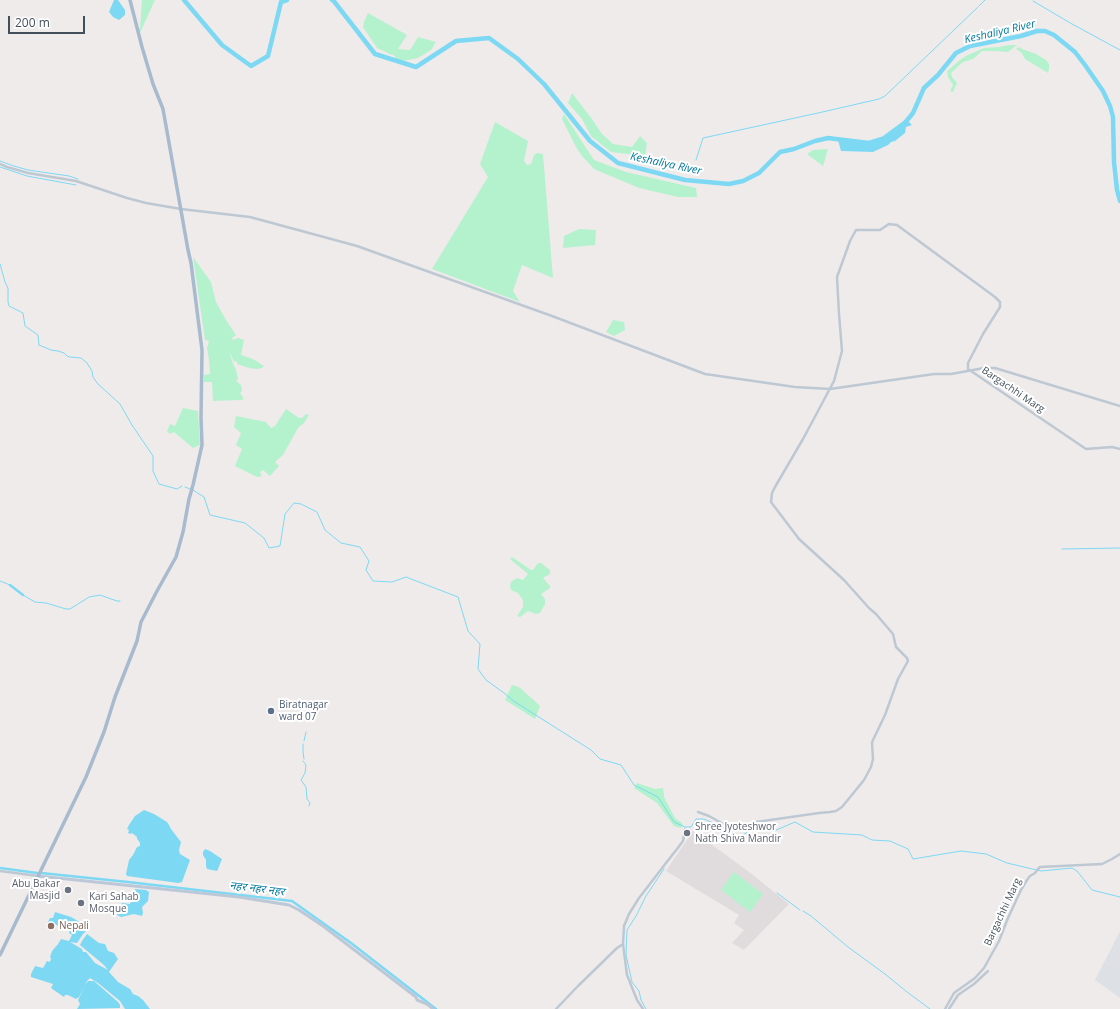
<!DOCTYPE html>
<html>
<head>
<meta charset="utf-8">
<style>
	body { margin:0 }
	#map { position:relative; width:1120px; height:1009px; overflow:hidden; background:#efebeb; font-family:"Open Sans",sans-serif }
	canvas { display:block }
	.scale { position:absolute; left:8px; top:16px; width:77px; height:18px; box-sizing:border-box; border:2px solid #424f5a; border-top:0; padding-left:5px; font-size:12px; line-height:14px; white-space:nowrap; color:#424f5a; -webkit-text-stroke:3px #fff; paint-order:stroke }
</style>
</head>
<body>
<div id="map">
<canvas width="1120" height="1009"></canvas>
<div class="scale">200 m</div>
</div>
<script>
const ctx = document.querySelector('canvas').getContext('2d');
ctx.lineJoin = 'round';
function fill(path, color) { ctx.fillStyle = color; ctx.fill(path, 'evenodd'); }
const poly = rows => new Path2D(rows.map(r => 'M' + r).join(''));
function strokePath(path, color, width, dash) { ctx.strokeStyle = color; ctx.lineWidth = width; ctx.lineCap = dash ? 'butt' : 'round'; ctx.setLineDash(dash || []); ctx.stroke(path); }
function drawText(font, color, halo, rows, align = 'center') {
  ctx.font = font + ' "Open Sans","Noto Sans Devanagari",sans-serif'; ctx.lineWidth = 4; ctx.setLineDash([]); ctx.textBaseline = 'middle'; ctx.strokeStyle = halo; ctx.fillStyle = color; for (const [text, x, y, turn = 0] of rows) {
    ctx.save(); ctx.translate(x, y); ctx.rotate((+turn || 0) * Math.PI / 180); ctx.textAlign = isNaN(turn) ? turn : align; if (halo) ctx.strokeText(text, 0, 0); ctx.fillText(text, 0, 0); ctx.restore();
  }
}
const education = poly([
	[693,831,748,871,789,904,744,950,732,943,744,930,734,923,739,915,666,871]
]);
const airport = poly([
	[1120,931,1120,998,1095,980]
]);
const green = poly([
	[142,0,155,0,139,35,138,31,140,28],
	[368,13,407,35,398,49,410,50,418,37,436,42,431,50,418,58,403,61,397,60,394,55,389,54,386,52,377,48,363,27,364,22],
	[1011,45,1017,45,1008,52,995,51,982,51,973,59,963,62,951,73,952,77,957,83,953,92,950,91,953,85,948,77,947,71,960,60,966,56,984,48,1000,47,1003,46],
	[1019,47,1022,49,1036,54,1046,60,1049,64,1049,69,1048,73,1025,59,1021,52,1016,49],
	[572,93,592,119,602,134,613,144,632,147,640,136,647,143,645,156,611,152,591,136,582,119,568,103],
	[564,114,594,160,626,172,696,188,697,197,678,197,639,188,594,169,582,156,576,147,562,119],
	[495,122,528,141,524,161,527,165,531,164,534,155,537,153,543,154,553,278,522,265,513,291,520,302,432,269,488,177,480,164],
	[828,149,823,166,807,154,813,150],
	[579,229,596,230,595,245,563,248,564,236],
	[193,257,211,282,216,302,226,320,236,335,232,338,233,340,238,338,244,340,241,355,253,359,264,366,262,368,257,369,249,368,237,364,237,361,234,362,230,352,232,361,236,370,238,379,236,381,241,385,242,391,240,393,244,399,241,400,213,401,212,382,204,382,204,375,210,374,209,360,207,348,209,341,205,340],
	[613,320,624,322,625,330,614,336,606,332],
	[183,408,198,411,200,445,193,448,174,432,170,434,167,431,170,424,175,426],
	[286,409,299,418,302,418,306,414,309,415,304,423,298,428,283,455,275,462,279,466,270,476,263,470,260,472,262,476,257,477,235,466,242,449,236,445,241,433,234,427,236,416,266,422,271,428,275,426],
	[512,557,531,570,533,570,538,563,541,563,550,570,550,574,543,578,550,586,550,588,541,594,545,599,545,604,540,613,536,614,528,611,520,617,517,616,523,607,523,600,518,593,511,590,510,586,511,582,515,579,517,578,523,580,528,574,510,559],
	[512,685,519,687,539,705,540,706,535,719,505,700],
	[637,783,655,789,663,788,664,793,664,797,675,818,683,824,681,828,674,826,657,803,634,788],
	[734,872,763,894,750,912,721,890]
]);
const water = poly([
	[114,0,118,0,125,10,125,15,119,20,113,17,109,12],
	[906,119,912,125,906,127,905,133,895,141,891,142,888,145,873,152,841,151,838,140,869,143,875,142],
	[144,810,154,814,167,822,169,825,171,829,181,842,179,850,180,854,190,860,182,882,178,883,127,876,126,874,129,860,133,855,137,847,140,846,140,843,138,840,137,839,137,837,132,833,131,834,128,833,129,830,127,829,129,825,135,816],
	[205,849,210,851,222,859,218,869,217,871,207,869,206,866,206,860,203,855,203,852],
	[135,889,146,890,149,892,148,901,142,907,143,913,142,916,134,914,121,917,117,915,119,908,122,903,130,904],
	[55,912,71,917,85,925,83,929,86,931,83,934,77,943,70,942,82,949,83,952,86,952,95,963,108,970,104,965,80,945,82,941,87,934,99,943,105,944,108,951,114,953,118,959,109,972,118,982,130,989,133,994,138,996,143,1000,150,1009,125,1009,120,1001,98,983,90,978,87,981,85,985,88,981,94,981,118,1002,120,1005,120,1008,77,1009,80,1004,78,1000,85,986,79,997,76,999,68,995,65,995,64,997,61,995,51,988,53,984,31,977,31,974,35,966,43,968,47,961,50,962,51,958,50,957,52,951,58,944,61,939,69,941,72,935,69,933,70,930,48,922,50,918,53,918]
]);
const stream = poly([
	[1033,1,1072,24,1120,50],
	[979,6,985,0],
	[696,160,703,138,818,113,879,99,885,96,978,7],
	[0,161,14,166,28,170,69,176,78,179],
	[0,167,27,176,76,185],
	[0,264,5,282,8,288,8,302,9,306,23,313,25,326,38,335,39,345,51,350,58,351,64,353,67,356,70,357,81,358,87,363,92,371,93,377,98,384,120,404,132,425,153,456,153,471,159,484,177,489,182,486],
	[185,487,190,489],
	[193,490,204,497,210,515,245,523,264,538,269,548,280,546,285,514,294,503,301,504,317,512,325,530,341,543,360,547,369,561,366,570,373,581,392,582,406,577,458,597,468,631,480,644,478,669,486,680,504,693,515,702,591,750,600,759,621,765,634,785,658,797,674,822,685,827,691,827,696,819,704,819,731,831,737,838,755,828,774,831,795,822,813,832,862,835,872,840,890,841,908,849,913,859,961,851,986,854,1007,863,1041,871,1072,868,1077,871,1092,890,1120,897],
	[1062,549,1120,548],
	[0,581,10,585],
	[23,595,35,602,46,603,66,609,70,609,89,597,100,595,117,601,120,601],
	[304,741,306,732],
	[303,744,303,752,304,759],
	[303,761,306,765,305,773,301,780,306,787,307,799,310,803,309,806],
	[777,893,800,910],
	[803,911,811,916,848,947,885,974,907,992,930,1009],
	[646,1009,641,1000,639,991,632,982,626,955,627,930,636,916,646,896,664,869]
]);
const canal = poly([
	[10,585,23,595],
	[0,868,37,873],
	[41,873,128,882,292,901,351,943,436,1009]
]);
const river = poly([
	[184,0,222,45,251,66,268,56,281,2,287,0],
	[332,0,333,0,375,54,416,67,456,41,489,38,518,59,544,84,590,141,618,163,685,180,729,184,743,181,759,173,780,152,794,149,815,141,828,138,869,143,882,139],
	[904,124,913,113,924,88,938,75,956,53,970,46,1021,36,1037,31,1045,31,1054,35,1075,52,1085,65,1103,91,1110,106,1113,117,1114,162,1117,190,1120,201]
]);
const tertiary = poly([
	[0,164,7,167,28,173,76,181,127,198,146,203,181,209,250,217,357,246,552,316,705,374,795,387,830,389,934,374,951,374,984,368,995,368,1120,406],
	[698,812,709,816,725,825,738,828,756,822,819,813,830,812,836,811,842,807,864,780,871,767,873,759,872,743,873,740,885,715,898,679,908,661,907,658,896,647,893,634,876,614,869,608,844,580,799,539,771,502,772,493,775,487,803,439,834,381,842,351,839,314,837,277,850,241,856,230,880,230,889,224,897,225,995,297,1000,302,1000,307,983,334,968,363,968,369,1086,449,1112,447,1120,449],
	[0,871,38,876],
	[556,1009,578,986,617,948,623,944],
	[643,1009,637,1000,627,975,623,944,624,926,629,914,639,898,666,863,677,849,683,841,685,829],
	[945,1009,954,993,975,978,984,968,999,941,1008,918,1021,890,1027,880,1030,876,1035,873,1038,869,1040,867,1102,864,1112,859,1120,854],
	[949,1009,958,995,974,984,988,971]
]);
const secondary = poly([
	[38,876,239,897,289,905,299,910,323,926,416,997,417,1000,427,1004,433,1009]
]);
const primary = poly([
	[0,955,86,777,104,732,115,697,137,641,141,622,157,591,176,557,183,532,189,499,193,485,202,445,201,418,202,350,191,263,188,250,163,109,153,84,142,47,130,0]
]);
const markers = [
	[271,711,4,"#5c6f8a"],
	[687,833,4,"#6b7280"],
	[68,890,4,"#6b7280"],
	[81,903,4,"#6b7280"],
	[51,926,4,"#8d6e63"]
];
const streetNames = [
	["Bargachhi Marg",1013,390,34],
	["Bargachhi Marg",1003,912,-65]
];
const serviceNames = [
	["Biratnagar",279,705],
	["ward 07",279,717]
];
const worshipNames = [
	["Shree Jyoteshwor",695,827],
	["Nath Shiva Mandir",695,839],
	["Abu Bakar",60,884,"right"],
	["Masjid",60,896,"right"],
	["Kari Sahab",89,897],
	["Mosque",89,909]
];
const educationNames = [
	["Nepali",59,926]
];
const waterNames = [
	["Keshaliya River",1000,32,-13],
	["Keshaliya River",666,164,12],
	["नहर नहर नहर",257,889,7]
];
fill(education, '#e0dcdd');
fill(airport, '#dde0e4');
fill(green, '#b4f2cd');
fill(water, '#7dd8f3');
strokePath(stream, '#7dd8f3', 1);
strokePath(canal, '#7dd8f3', 2.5);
strokePath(river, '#7dd8f3', 4.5);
strokePath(tertiary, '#bdc8d3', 2.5);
strokePath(secondary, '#bcc8d7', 3);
strokePath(primary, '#a8bace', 3.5);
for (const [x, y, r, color] of markers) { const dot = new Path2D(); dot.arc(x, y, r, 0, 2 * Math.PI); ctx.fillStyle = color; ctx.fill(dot); strokePath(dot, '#fff', 1.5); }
drawText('10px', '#424f5a', '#fff', streetNames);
drawText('10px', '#4e5e75', '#fff', serviceNames, 'left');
drawText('10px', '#5b616d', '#fff', worshipNames, 'left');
drawText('10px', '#785e54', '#fff', educationNames, 'left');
drawText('italic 11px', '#027ba0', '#fff', waterNames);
</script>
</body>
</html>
